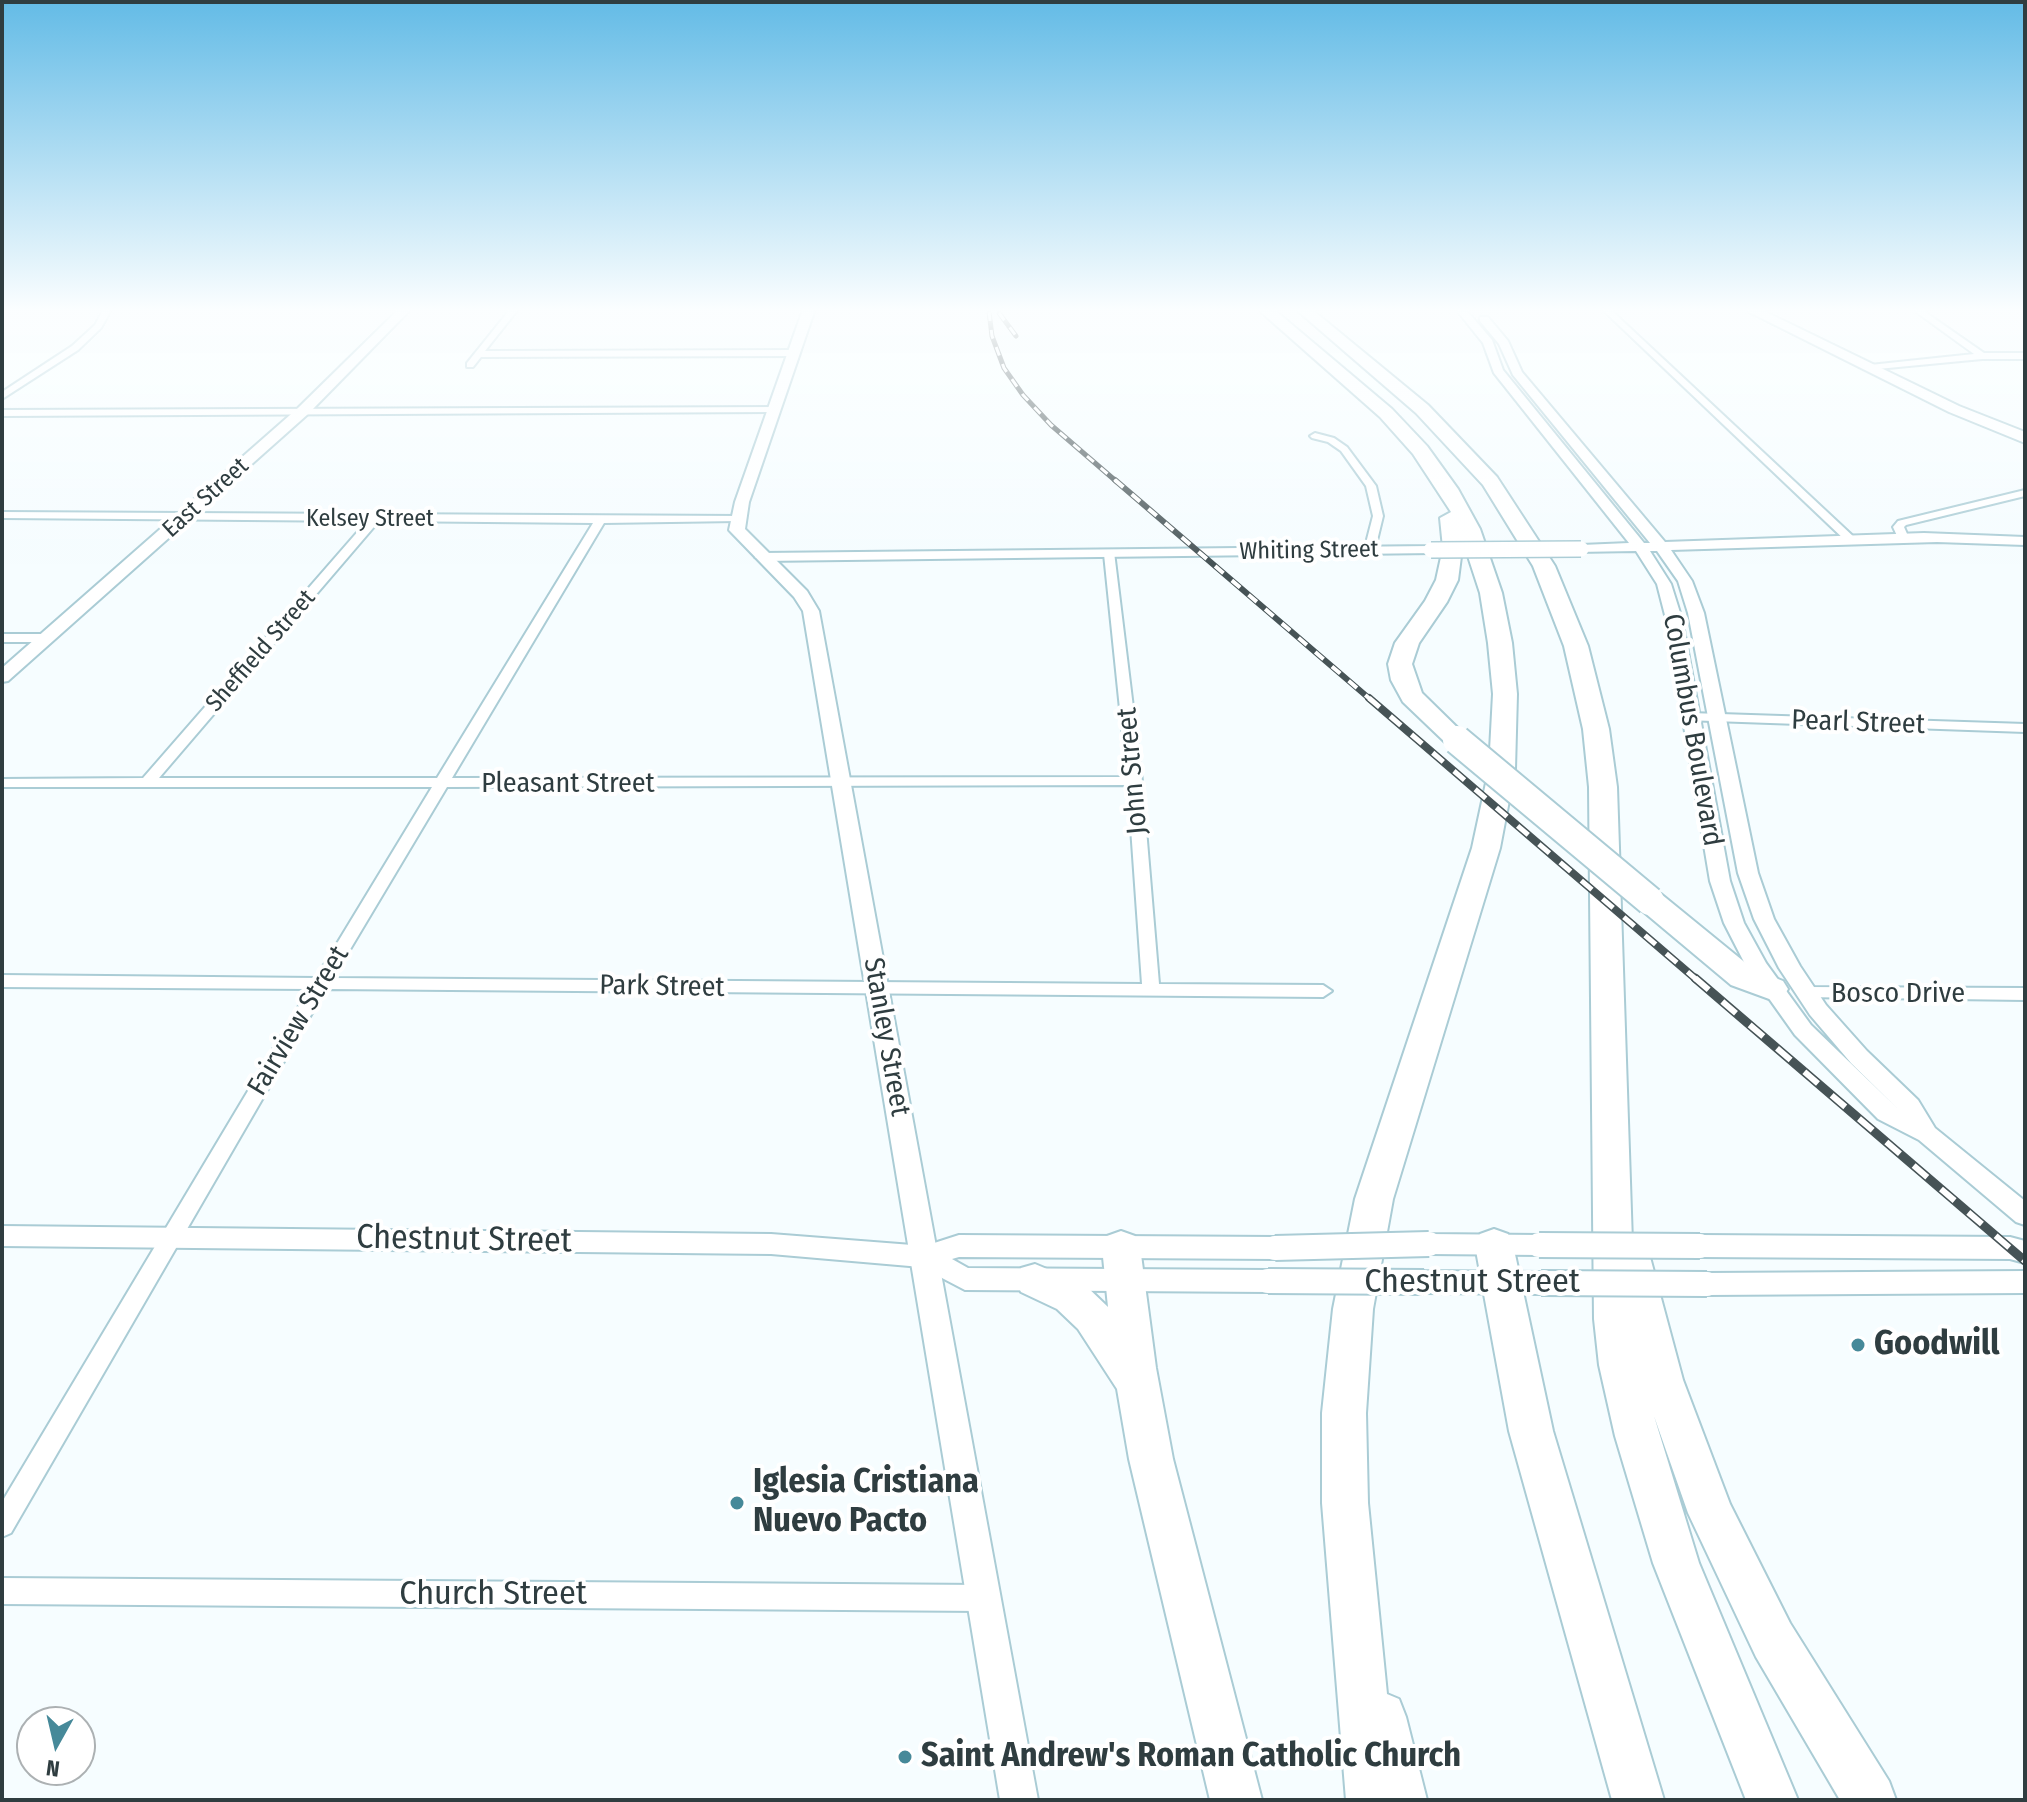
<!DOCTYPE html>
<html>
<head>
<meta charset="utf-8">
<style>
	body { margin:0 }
	#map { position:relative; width:2027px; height:1802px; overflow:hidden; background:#f6fdff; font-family:"Fira Sans Condensed",sans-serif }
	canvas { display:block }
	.frame { position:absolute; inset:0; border:4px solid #2f3d40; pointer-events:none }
	.north { position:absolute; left:16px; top:1706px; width:80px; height:80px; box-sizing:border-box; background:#fff; border:2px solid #acb1b3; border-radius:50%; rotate:188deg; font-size:22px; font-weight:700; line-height:32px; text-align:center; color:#2f3d40 }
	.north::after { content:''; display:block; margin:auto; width:28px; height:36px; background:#468999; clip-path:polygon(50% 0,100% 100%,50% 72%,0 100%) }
</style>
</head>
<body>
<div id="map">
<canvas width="2027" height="1802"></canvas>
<div class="frame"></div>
<div class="north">N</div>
</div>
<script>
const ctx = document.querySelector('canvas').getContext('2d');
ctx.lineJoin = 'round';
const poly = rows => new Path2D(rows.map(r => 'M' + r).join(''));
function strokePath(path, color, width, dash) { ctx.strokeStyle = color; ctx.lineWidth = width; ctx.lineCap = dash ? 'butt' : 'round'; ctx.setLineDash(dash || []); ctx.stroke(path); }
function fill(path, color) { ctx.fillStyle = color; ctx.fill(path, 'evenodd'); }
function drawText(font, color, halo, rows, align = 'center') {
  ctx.font = font + ' "Fira Sans Condensed",sans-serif'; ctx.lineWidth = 8; ctx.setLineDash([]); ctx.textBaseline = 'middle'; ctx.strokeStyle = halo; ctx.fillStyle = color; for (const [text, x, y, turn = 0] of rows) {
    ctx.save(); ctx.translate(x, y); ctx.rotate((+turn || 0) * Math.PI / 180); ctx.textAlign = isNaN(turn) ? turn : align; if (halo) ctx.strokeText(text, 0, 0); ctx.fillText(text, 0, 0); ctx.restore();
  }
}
const minor = poly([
	[102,312,110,312,101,328,78,350,2,399,2,392,72,346,95,325,102,312],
	[508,312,516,312,485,351,794,350,798,353,794,356,481,357,473,367,467,367,467,363,508,312],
	[1605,312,1613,312,1855,538,1855,542,1847,542,1605,312],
	[1916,312,1925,312,1984,353,2025,353,2025,359,1982,359,1867,370,1867,366,1870,365,1974,354,1916,312],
	[777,407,777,411,774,412,2,416,2,410,777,407],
	[1315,433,1334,438,1347,447,1376,486,1383,516,1374,553,1364,551,1373,516,1366,486,1341,451,1328,442,1312,438,1310,436,1315,433],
	[2025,490,2025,496,1906,525,1904,527,1908,536,1906,538,1898,538,1893,527,1898,521,2025,490],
	[2,512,742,516,743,518,738,521,604,523,452,778,1127,777,1104,554,1114,552,1142,781,1159,984,1323,985,1332,991,1323,997,326,989,11,1533,2,1537,2,1502,309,989,2,987,2,975,316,978,432,787,2,787,2,779,143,778,367,521,2,518,2,512],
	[379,521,593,523,437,778,159,778,379,521],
	[1128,785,1142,984,333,978,447,787,1128,785],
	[2,634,46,634,52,638,46,642,2,642,2,634],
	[1690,713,2025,724,2025,732,1685,720,1683,717,1690,713],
	[1806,987,2025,988,2025,1000,1800,997,1797,993,1800,989,1806,987],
	[2,1578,983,1585,992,1589,996,1598,992,1607,983,1611,2,1604,2,1578]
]);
const tertiary = poly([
	[1458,312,1468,312,1492,340,1503,370,1644,543,1650,543,1513,375,1499,344,1480,321,1480,317,1488,317,1508,341,1522,372,1665,542,1924,533,2025,537,2025,545,1937,542,1671,550,1692,581,1704,613,1758,873,1774,919,1800,966,1826,1005,1867,1051,1918,1100,1935,1128,2025,1201,2025,1225,2016,1222,1919,1140,1878,1119,1795,1035,1746,966,1724,923,1710,881,1666,619,1657,584,1636,551,1576,552,1576,546,1581,545,1629,543,1494,373,1483,343,1458,312],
	[1650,551,1657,551,1678,581,1688,613,1738,873,1754,919,1779,968,1810,1015,1851,1063,1898,1109,1811,1025,1766,963,1744,923,1730,881,1682,619,1671,584,1650,551],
	[1431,546,1436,547,1436,553,762,561,755,557,762,553,1431,546],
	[2,1226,771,1234,925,1246,959,1235,1275,1237,1284,1241,1288,1248,1284,1255,1275,1259,959,1257,952,1259,968,1268,1268,1270,1277,1273,1281,1281,1277,1289,1268,1292,965,1290,921,1267,771,1254,2,1246,2,1226],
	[1429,1234,1539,1235,1548,1238,1552,1245,1548,1252,1539,1255,1429,1254,1420,1251,1416,1244,1420,1237,1429,1234],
	[1700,1235,2010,1237,2025,1241,2025,1263,2010,1259,1700,1257,1691,1253,1687,1246,1691,1239,1700,1235],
	[1424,1271,1541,1272,1550,1275,1554,1283,1550,1291,1541,1294,1424,1293,1415,1290,1411,1282,1415,1274,1424,1271],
	[2025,1271,2025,1293,1707,1295,1698,1292,1694,1284,1698,1276,1707,1273,2025,1271]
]);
const secondary = poly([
	[396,312,408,312,308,414,8,681,2,682,2,668,298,408,396,312],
	[802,312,814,312,749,502,745,529,807,591,819,611,1038,1800,1000,1800,803,611,794,597,729,530,735,502,802,312]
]);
const primary = poly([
	[1749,312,1766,312,1959,406,2025,432,2025,443,1949,412,1749,312]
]);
const motorway = poly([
	[1261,312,1277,312,1392,409,1427,446,1458,489,1480,529,1502,593,1512,643,1517,694,1515,769,1500,848,1393,1199,1373,1309,1366,1413,1368,1503,1387,1694,1399,1699,1406,1717,1427,1800,1346,1800,1322,1503,1322,1413,1333,1309,1355,1199,1472,848,1489,769,1493,694,1488,643,1480,593,1463,541,1458,580,1447,602,1419,643,1412,664,1422,693,1470,740,1466,745,1448,745,1403,702,1391,680,1388,664,1395,643,1425,601,1436,580,1443,548,1440,518,1451,512,1413,454,1380,417,1261,312],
	[1299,312,1315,312,1428,405,1497,477,1555,566,1588,646,1609,729,1617,787,1632,1242,1644,1246,1650,1257,1683,1380,1730,1504,1790,1623,1889,1781,1896,1800,1840,1800,1756,1657,1688,1513,1654,1416,1699,1563,1798,1800,1746,1800,1653,1563,1615,1436,1599,1365,1594,1319,1589,787,1583,729,1564,646,1533,566,1483,485,1416,413,1299,312],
	[1650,892,1661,894,1753,969,1783,981,1788,989,1783,997,1772,1000,1731,985,1639,908,1635,901,1639,894,1650,892],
	[1494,1229,1508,1234,1513,1245,1553,1431,1664,1800,1612,1800,1509,1431,1475,1245,1480,1234,1494,1229],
	[1121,1231,1135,1236,1140,1247,1156,1368,1173,1459,1262,1800,1210,1800,1129,1459,1117,1389,1078,1329,1057,1309,1021,1292,1015,1280,1021,1268,1035,1264,1085,1285,1108,1307,1102,1247,1107,1236,1121,1231]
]);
const railFar3 = poly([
	[989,312,992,336,1004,368,1023,395,1051,425,1117,482],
	[999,313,1016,336]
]);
const railFar2 = poly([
	[1115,480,1371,700]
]);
const railFar1 = poly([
	[1369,698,1697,980]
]);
const rail = poly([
	[1695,978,2025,1261]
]);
const tertiaryBridgeFar1 = poly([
	[1431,550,1581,549]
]);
const tertiaryBridge = poly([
	[1539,1245,1700,1246],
	[1275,1248,1429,1244],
	[1268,1281,1424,1282],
	[1541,1283,1707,1284]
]);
const motorwayBridge = poly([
	[1457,740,1650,901]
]);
const markers = [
	[1858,1345,8,"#468999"],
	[737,1503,8,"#468999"],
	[905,1757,8,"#468999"]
];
const farStreetnames = [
	["East Street",206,498,-42],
	["Kelsey Street",370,519],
	["Whiting Street",1309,551,-1],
	["Sheffield Street",261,651,-49]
];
const streetNames = [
	["Pearl Street",1858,723,2],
	["Columbus Boulevard",1692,730,80],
	["John Street",1133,771,-95],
	["Pleasant Street",568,784],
	["Park Street",662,987,1],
	["Bosco Drive",1898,994],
	["Fairview Street",299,1021,-59],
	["Stanley Street",886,1037,80]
];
const nearStreetnames = [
	["Chestnut Street",464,1240,1],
	["Chestnut Street",1472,1283],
	["Church Street",493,1595]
];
const nearPoinames = [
	["Goodwill",1874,1345],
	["Iglesia Cristiana",753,1483],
	["Nuevo Pacto",753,1522],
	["Saint Andrew's Roman Catholic Church",921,1757]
];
strokePath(minor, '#aaccd5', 4);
strokePath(tertiary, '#aaccd5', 4);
strokePath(secondary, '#aaccd5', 4);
strokePath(primary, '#aaccd5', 4);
strokePath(motorway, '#aaccd5', 4);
fill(minor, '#fff');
fill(tertiary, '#fff');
fill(secondary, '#fff');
fill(primary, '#fff');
fill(motorway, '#fff');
strokePath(railFar3, '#465356', 5);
strokePath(railFar2, '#465356', 6);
strokePath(railFar1, '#465356', 8);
strokePath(rail, '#465356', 9);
strokePath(railFar3, '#fff', 3, [9]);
strokePath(railFar2, '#fff', 4, [11]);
strokePath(railFar1, '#fff', 5, [14]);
strokePath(rail, '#fff', 6, [18]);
strokePath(tertiaryBridgeFar1, '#aaccd5', 18, []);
strokePath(tertiaryBridge, '#aaccd5', 28, []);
strokePath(motorwayBridge, '#aaccd5', 32, []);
strokePath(tertiaryBridgeFar1, '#fff', 15);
strokePath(tertiaryBridge, '#fff', 24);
strokePath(motorwayBridge, '#fff', 28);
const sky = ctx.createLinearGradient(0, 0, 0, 564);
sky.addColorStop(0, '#63bbe6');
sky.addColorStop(0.55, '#fbfeff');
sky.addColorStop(1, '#fbfeff00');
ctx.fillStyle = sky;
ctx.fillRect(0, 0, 2027, 564);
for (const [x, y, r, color] of markers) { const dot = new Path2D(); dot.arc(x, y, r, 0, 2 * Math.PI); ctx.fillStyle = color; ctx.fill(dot); strokePath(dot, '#fff', 3); }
drawText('24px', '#2f3d40', '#fff', farStreetnames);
drawText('28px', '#2f3d40', '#fff', streetNames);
drawText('34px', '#2f3d40', '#fff', nearStreetnames);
drawText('bold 34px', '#2f3d40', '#fff', nearPoinames, 'left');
</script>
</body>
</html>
